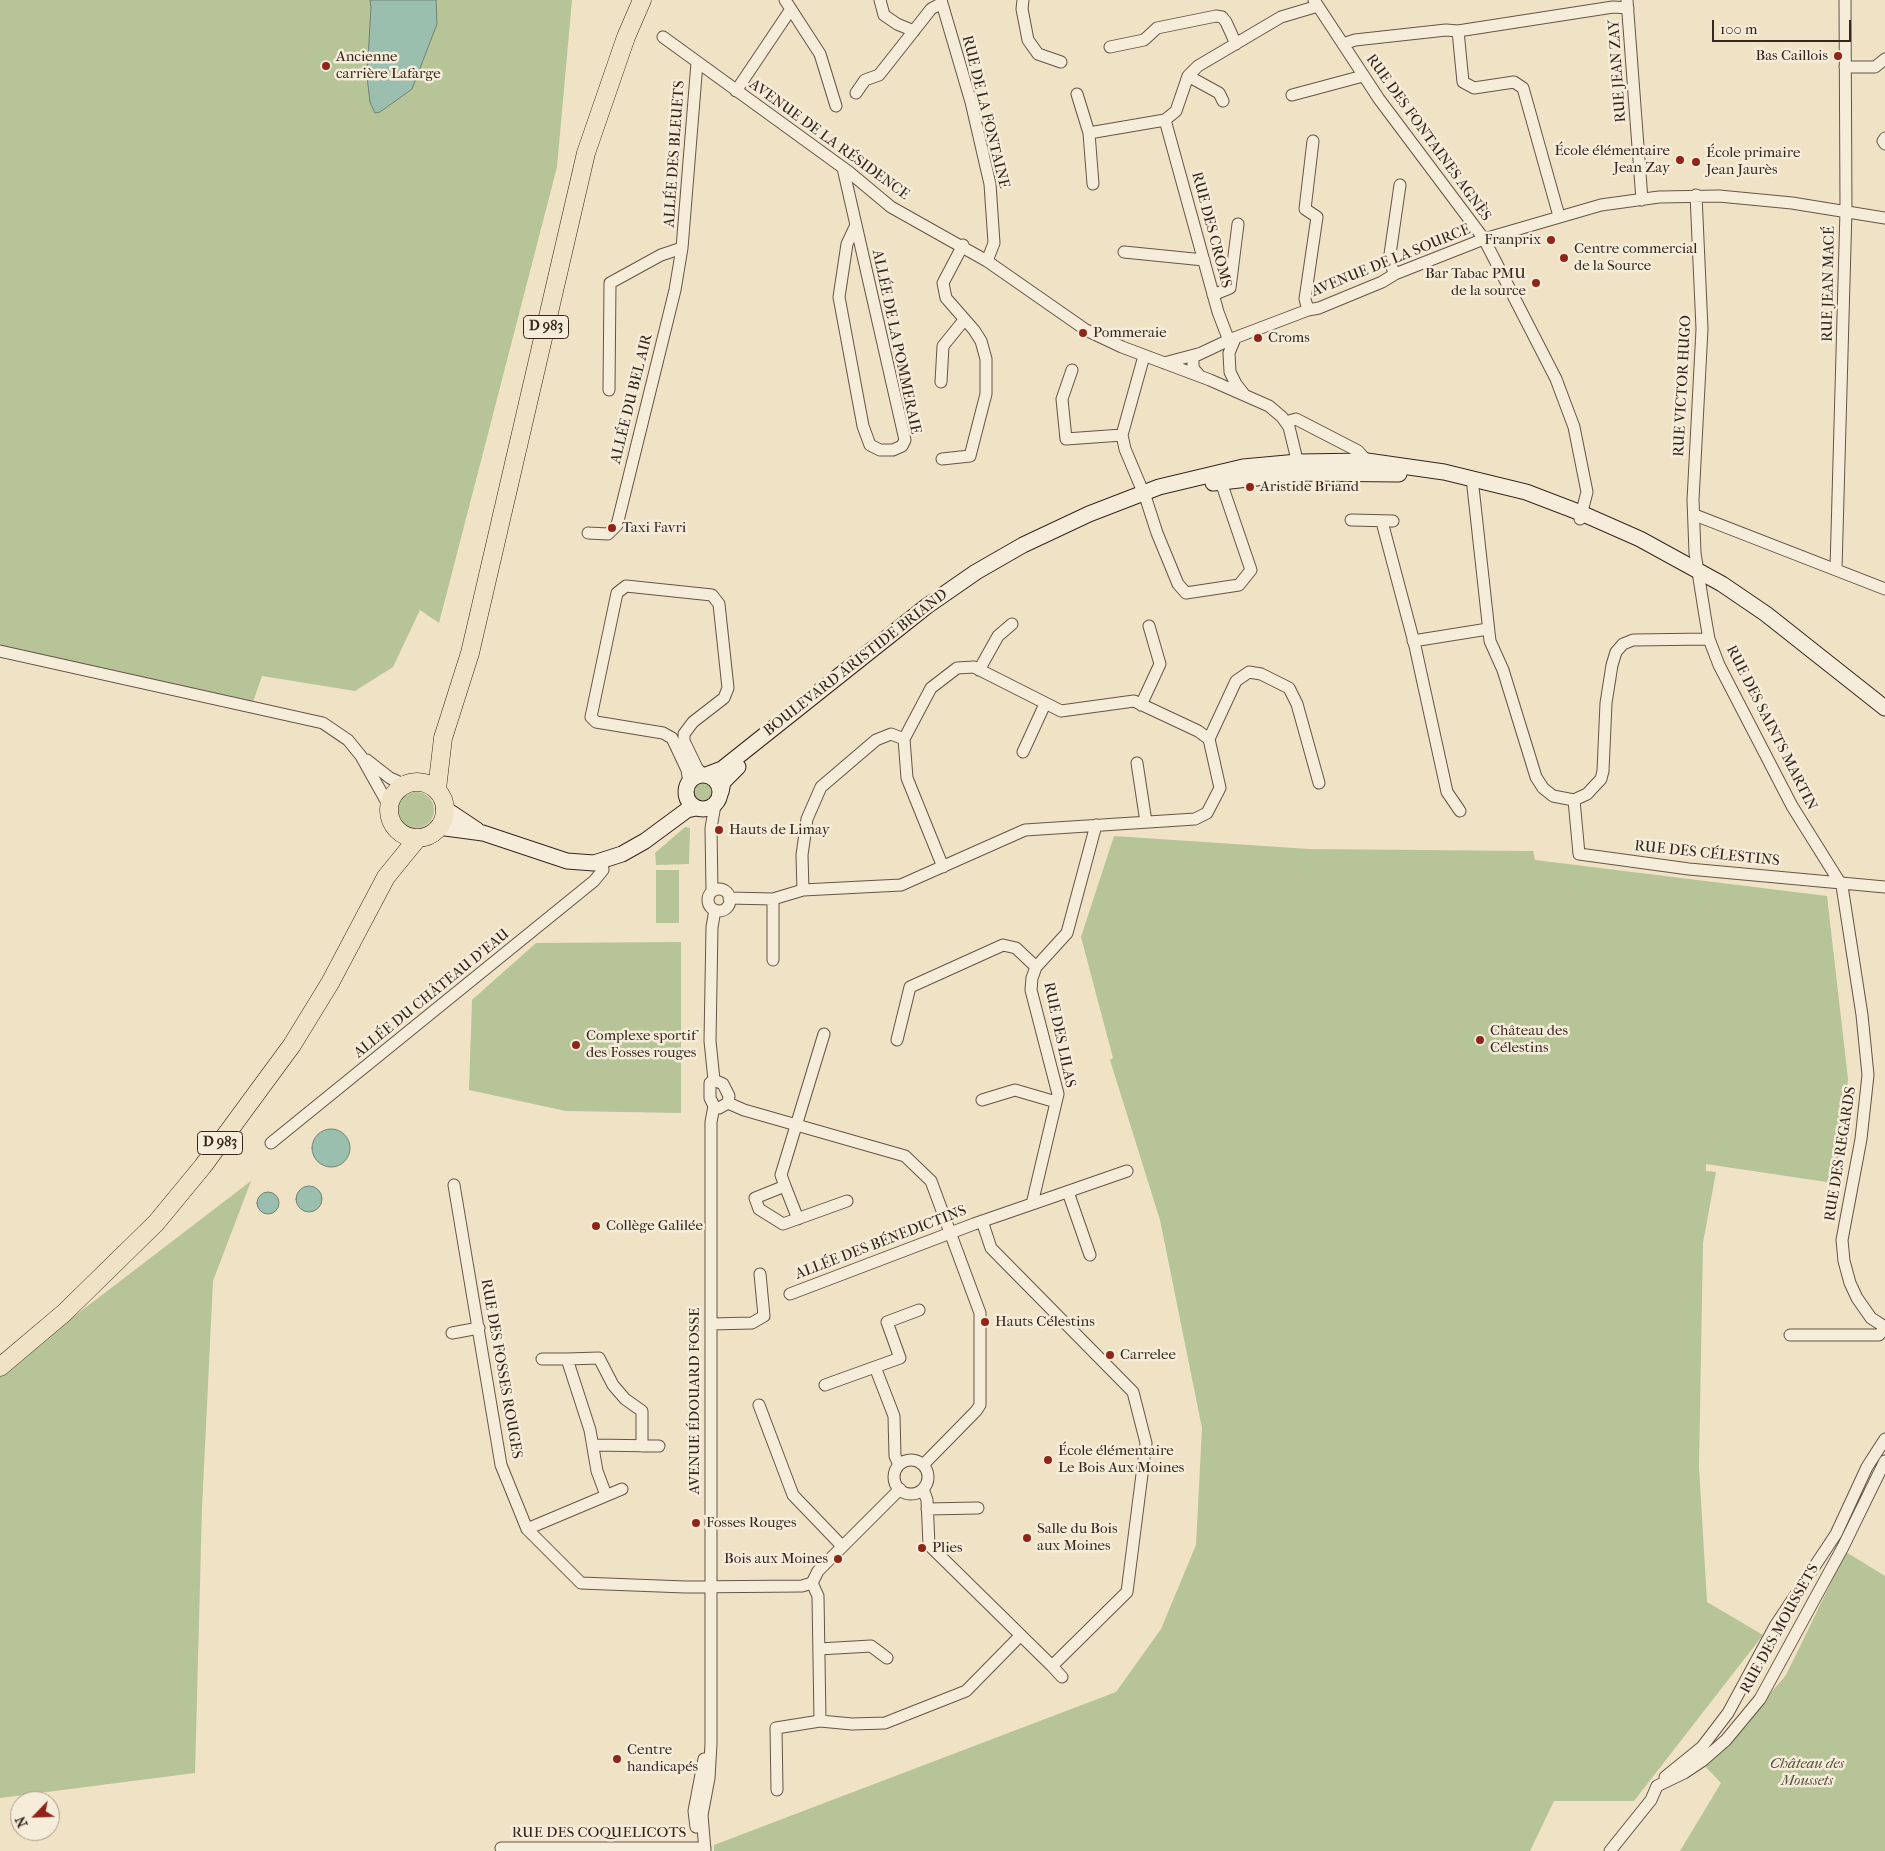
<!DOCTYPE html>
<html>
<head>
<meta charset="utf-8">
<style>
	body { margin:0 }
	#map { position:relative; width:1885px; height:1851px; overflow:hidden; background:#f0e2c5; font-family:"IM FELL French Canon",serif }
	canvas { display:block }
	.north { position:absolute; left:10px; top:1791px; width:50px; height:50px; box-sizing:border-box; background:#f5ecd9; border:1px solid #a99d8e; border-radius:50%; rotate:246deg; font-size:14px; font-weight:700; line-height:20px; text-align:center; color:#36261e }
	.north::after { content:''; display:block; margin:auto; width:18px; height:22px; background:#8f2418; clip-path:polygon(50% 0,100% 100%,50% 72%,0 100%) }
	.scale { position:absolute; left:1712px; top:20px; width:139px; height:22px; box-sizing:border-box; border:2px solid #36261e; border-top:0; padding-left:6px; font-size:15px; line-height:18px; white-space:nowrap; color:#36261e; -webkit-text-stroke:4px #f5ecd9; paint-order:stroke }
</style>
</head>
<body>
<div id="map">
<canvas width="1885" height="1851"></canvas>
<div class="north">N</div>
<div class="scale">100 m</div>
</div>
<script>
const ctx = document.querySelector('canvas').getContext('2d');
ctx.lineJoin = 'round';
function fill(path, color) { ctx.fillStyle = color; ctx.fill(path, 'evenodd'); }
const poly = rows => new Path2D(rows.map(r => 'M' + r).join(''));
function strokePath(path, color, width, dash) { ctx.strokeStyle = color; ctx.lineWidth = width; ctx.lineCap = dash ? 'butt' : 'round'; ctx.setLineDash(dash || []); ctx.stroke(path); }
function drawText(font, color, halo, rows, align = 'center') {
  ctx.font = font + ' "IM FELL French Canon",serif'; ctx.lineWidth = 5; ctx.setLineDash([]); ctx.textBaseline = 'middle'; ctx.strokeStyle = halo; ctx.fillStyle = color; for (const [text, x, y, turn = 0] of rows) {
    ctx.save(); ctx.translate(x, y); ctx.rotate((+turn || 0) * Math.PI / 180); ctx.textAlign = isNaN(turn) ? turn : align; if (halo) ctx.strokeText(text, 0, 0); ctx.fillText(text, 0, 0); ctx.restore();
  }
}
const green = poly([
	[0,0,572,0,557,167,439,623,420,610,393,667,355,691,262,676,253,702,0,646],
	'694 792a9 9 0 1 1 18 0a9 9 0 1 1-18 0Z',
	'398 810a18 18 0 1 1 36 0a18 18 0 1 1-36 0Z',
	[685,827,690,828,689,864,656,865,655,853],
	[1114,836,1309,849,1533,851,1535,860,1827,896,1848,1079,1843,1136,1833,1183,1706,1164,1706,1171,1716,1172,1703,1243,1699,1467,1707,1602,1763,1635,1634,1801,1554,1801,1530,1851,714,1851,714,1845,1116,1692,1161,1629,1196,1545,1202,1428,1160,1220,1110,1060,1113,1058,1081,937],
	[656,870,679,870,679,923,656,923],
	[681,942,681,1113,566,1111,469,1090,472,1000,536,943],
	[251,1181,213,1281,202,1508,195,1773,0,1798,0,1373],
	[1846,1552,1885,1576,1885,1851,1680,1851,1721,1783,1703,1764,1738,1732,1786,1675]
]);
const water = poly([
	[370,0,436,0,437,24,412,89,380,112,375,113,370,102,367,77,371,7,370,0],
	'312 1148a19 19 0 1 1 38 0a19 19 0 1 1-38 0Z',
	'296 1199a13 13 0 1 1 26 0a13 13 0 1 1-26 0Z',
	'257 1203a11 11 0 1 1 22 0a11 11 0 1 1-22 0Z'
]);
const street = poly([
	[785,0,820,54,836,106],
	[880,0,884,15,897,24,914,31],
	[941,0,971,102,990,184,994,243,987,261],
	[1023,0,1022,9,1028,40,1038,54,1061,62],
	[1314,0,1379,99,1484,239,1556,379,1574,427,1587,492,1580,519],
	[1627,0,1642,200],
	[1458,31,1463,82,1474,88,1514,82,1523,88,1559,216],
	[663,37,849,172,891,207,987,261,1086,330,1122,347,1210,380,1269,406,1282,417,1289,427,1299,468],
	[1343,44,1355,40,1446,30,1458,31,1613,7,1628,8],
	[1110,47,1144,40,1157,28,1216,16,1222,17,1226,22,1236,44],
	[1845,67,1875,67,1885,59],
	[1188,76,1219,93,1223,101],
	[736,91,791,9],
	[856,93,865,80,879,75,931,9,942,3],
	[1077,94,1089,133,1165,120,1176,111,1188,76,1198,66,1281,17,1318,6],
	[1292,95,1363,76],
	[1165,120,1218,312,1231,346],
	[1089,133,1093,184],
	[1885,138,1883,141,1885,144],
	[843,168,905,440,902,446,893,450,880,450,870,445,863,426,839,297,847,244,855,227],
	[1696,195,1702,329,1693,500,1695,553,1705,616,1709,639,1719,665,1792,806,1842,886,1862,1015,1868,1075,1861,1139,1842,1240,1844,1261,1850,1283,1857,1298,1871,1318,1885,1327],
	[1124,252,1204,260],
	[1395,274,1389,261,1400,185],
	[1213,295,1230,288,1238,224],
	[1308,310,1305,299,1317,217,1305,209,1313,141],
	[1234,341,1229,353,1230,372,1236,384,1243,393],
	[1144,356,1122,435,1125,449,1146,499,1157,533,1178,584,1186,593,1239,585,1251,570,1221,482],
	[1164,363,1198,354],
	[1072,370,1062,399,1066,439,1122,435],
	[1200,376,1193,368,1193,357,1229,340,1308,310,1319,308,1382,282,1395,274,1484,239,1601,205,1659,197,1719,196,1792,203,1885,218],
	[941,382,943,346,964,320],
	[609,390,610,283,661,255,682,248],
	[1286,422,1296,419,1358,451,1367,461],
	[942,459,970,456,986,394,986,359,981,341,974,330,946,298,943,283,963,245],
	[1472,478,1490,641,1503,670,1536,777,1543,788,1553,796,1574,800,1587,794,1601,779,1603,771,1606,703,1612,665,1616,652,1623,644,1633,640,1709,639],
	[1695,515,1885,589],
	[1351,520,1393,521],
	[1382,522,1415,646,1447,792,1460,811],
	[588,533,608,534,617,525,675,290,682,248,697,63],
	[1836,569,1846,210,1845,0],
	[1413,641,1488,629],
	[0,651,323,723,348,740,361,756,389,806],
	[979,670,998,636,1012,624],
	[1141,705,1160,664,1149,626],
	[904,739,907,778,943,867],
	[1209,739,1236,681,1249,672,1261,674,1289,688,1297,704,1319,783],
	[1023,752,1045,704],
	[367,760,390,778,403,784],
	[1137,763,1146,822],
	[689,782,687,770,672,738,663,733,596,722,591,717,617,593,626,586,712,595,719,604,728,688,724,698,693,722,684,734,684,741,697,768,703,775],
	[1574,800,1579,854,1689,869,1885,887],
	'708 900a11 11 0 1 1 22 0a11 11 0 1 1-22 0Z',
	[803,890,802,855,807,819,821,787,876,740,891,734,904,739,931,688,957,668,974,667,1061,711,1134,701,1198,731,1209,739],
	[712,891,711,828,715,805],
	[729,898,773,899,803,890,901,885,1025,830,1195,819,1207,813,1220,788,1209,739],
	[773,960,773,899],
	[824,1034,781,1175,785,1186,755,1198,759,1209,783,1224,847,1201],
	[897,1040,910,987,1003,945,1016,948,1036,967],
	[714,1080,710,1041,712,927,715,910],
	[714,1080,723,1084,729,1096,728,1103,719,1108,714,1106,710,1098,710,1083,714,1080],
	[982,1100,1015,1090,1056,1102],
	[728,1103,744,1110,905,1156,931,1181,980,1313,980,1405,976,1411,923,1465],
	[271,1143,594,881,603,870,602,861],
	[454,1185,501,1465,527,1529,581,1583,685,1587,802,1586,812,1583,818,1571,900,1489],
	[785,1186,798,1219],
	[1068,1192,1090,1255],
	[1032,1204,1127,1171],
	[790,1294,974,1224,1032,1204,1058,1094,1031,990,1032,978,1036,967,1067,933,1096,825],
	[711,1324,752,1323,764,1316,760,1274],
	[452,1333,479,1328],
	[1790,1335,1879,1335,1885,1328],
	[542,1359,567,1359],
	[875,1367,894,1416,895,1456,899,1465],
	[825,1385,900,1358,887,1322,919,1310],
	[759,1405,793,1495,842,1546],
	[593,1445,659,1446],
	'894 1477a17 17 0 1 1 34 0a17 17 0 1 1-34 0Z',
	[923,1489,927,1500,929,1545,1052,1666,1127,1592,1146,1443,1133,1392,991,1248,982,1221],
	[606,1495,597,1471,590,1430,567,1359,599,1358,613,1385,625,1399,642,1411,642,1446],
	[927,1509,978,1508],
	[527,1529,622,1489],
	[812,1583,818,1596,820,1721],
	[819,1649,871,1646,887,1658],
	[1052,1666,1062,1677],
	[1665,1777,1702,1747,1728,1713,1775,1626,1836,1534,1867,1467,1885,1439],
	[777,1790,776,1728,820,1721,852,1724,885,1723,966,1691,1020,1636],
	[696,1827,694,1811,704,1759],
	[501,1848,705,1848],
	[705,1851,702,1815,709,1778,711,1744,711,1122,714,1106],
	[1610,1851,1651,1800,1657,1786,1684,1773,1702,1761,1726,1740,1760,1699,1843,1547,1885,1461]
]);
const secondary = poly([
	[1213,483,1300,473,1399,474],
	'686 792a17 17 0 1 1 34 0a17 17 0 1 1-34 0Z',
	[706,775,722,769,927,606,976,572,1023,545,1089,514,1159,487,1243,467,1298,462,1367,461,1444,472,1526,492,1581,513,1640,539,1722,584,1766,614,1885,708],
	[721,792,723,782,738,767],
	[444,808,477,830],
	[438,827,483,833,567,861,594,863,622,854,645,841,687,810,696,808]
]);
const primary = poly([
	'389 810a28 28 0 1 1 56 0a28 28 0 1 1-56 0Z',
	[437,789,443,738,470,653,586,153,626,37,642,0],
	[0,1367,64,1313,156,1223,203,1166,292,1045,330,983,386,877,417,839]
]);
const markers = [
	[1838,56,5,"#8f2418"],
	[326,66,5,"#8f2418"],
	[1680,160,5,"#8f2418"],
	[1696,162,5,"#8f2418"],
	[1551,240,5,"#8f2418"],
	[1564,258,5,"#8f2418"],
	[1536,283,5,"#8f2418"],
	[1083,333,5,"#8f2418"],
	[1258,338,5,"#8f2418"],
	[1250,487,5,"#8f2418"],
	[612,528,5,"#8f2418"],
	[719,830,5,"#8f2418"],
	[1480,1040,5,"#8f2418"],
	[576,1045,5,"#8f2418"],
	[596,1226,5,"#8f2418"],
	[985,1322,5,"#8f2418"],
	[1110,1355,5,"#8f2418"],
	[1048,1460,5,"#8f2418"],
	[696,1523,5,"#8f2418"],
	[1027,1538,5,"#8f2418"],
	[922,1548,5,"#8f2418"],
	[838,1559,5,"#8f2418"],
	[617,1759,5,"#8f2418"]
];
const shields = [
	[546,327,45],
	[220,1143,45]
];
const shieldNames = [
	["D 983",546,327],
	["D 983",220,1143]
];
const poiNames = [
	["Bas Caillois",1828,56,"right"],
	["Ancienne",336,57],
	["carrière Lafarge",336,74],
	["École élémentaire",1670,151,"right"],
	["Jean Zay",1670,168,"right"],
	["École primaire",1706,153],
	["Jean Jaurès",1706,170],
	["Franprix",1541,240,"right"],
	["Centre commercial",1574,249],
	["de la Source",1574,266],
	["Bar Tabac PMU",1526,274,"right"],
	["de la source",1526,291,"right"],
	["Pommeraie",1093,333],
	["Croms",1268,338],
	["Aristide Briand",1260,487],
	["Taxi Favri",622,528],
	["Hauts de Limay",729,830],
	["Château des",1490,1031],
	["Célestins",1490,1048],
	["Complexe sportif",586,1036],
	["des Fosses rouges",586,1053],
	["Collège Galilée",606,1226],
	["Hauts Célestins",995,1322],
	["Carrelee",1120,1355],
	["École élémentaire",1058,1451],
	["Le Bois Aux Moines",1058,1468],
	["Fosses Rouges",706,1523],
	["Salle du Bois",1037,1529],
	["aux Moines",1037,1546],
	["Plies",932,1548],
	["Bois aux Moines",828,1559,"right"],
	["Centre",627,1750],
	["handicapés",627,1767]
];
const streetNames = [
	["RUE JEAN ZAY",1618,71,-94],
	["RUE DE LA FONTAINE",985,112,76],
	["RUE DES FONTAINES AGNÈS",1428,138,54],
	["AVENUE DE LA RÉSIDENCE",829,140,36],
	["ALLÉE DES BLEUETS",675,154,-86],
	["RUE DES CROMS",1211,230,75],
	["AVENUE DE LA SOURCE",1391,261,-22],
	["RUE JEAN MACÉ",1829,284,-89],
	["ALLÉE DE LA POMMERAIE",896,342,78],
	["RUE VICTOR HUGO",1683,386,-87],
	["ALLÉE DU BEL AIR",632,399,-76],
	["BOULEVARD ARISTIDE BRIAND",856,663,-38],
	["RUE DES SAINTS MARTIN",1771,728,63],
	["RUE DES CÉLESTINS",1707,854,6],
	["ALLÉE DU CHÂTEAU D'EAU",432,994,-39],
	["RUE DES LILAS",1059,1035,78],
	["RUE DES REGARDS",1841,1154,-81],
	["ALLÉE DES BÉNEDICTINS",881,1243,-21],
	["RUE DES FOSSES ROUGES",501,1369,80],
	["AVENUE ÉDOUARD FOSSE",695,1401,-90],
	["RUE DES MOUSSETS",1780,1629,-61],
	["RUE DES COQUELICOTS",599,1833]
];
const parkNames = [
	["Château des",1807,1764],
	["Moussets",1807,1781]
];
fill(green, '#b6c497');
fill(water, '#9bbfae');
strokePath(water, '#738274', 1);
strokePath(street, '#645548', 13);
strokePath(secondary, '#36261e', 17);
strokePath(primary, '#36261e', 19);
strokePath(street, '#f5ecd9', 11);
strokePath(secondary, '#f5ecd9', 15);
strokePath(primary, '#f0e2c5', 18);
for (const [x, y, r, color] of markers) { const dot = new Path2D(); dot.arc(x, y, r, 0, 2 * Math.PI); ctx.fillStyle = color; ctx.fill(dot); strokePath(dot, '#f5ecd9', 2); }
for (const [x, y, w] of shields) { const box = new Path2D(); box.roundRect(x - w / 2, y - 11.5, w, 23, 4); ctx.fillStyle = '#f5ecd9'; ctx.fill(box); strokePath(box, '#36261e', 1); }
drawText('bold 14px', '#36261e', null, shieldNames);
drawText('15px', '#36261e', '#f5ecd9', poiNames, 'left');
drawText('15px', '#36261e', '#f5ecd9', streetNames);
drawText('italic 15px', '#564e3c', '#f5ecd9', parkNames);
</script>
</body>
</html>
